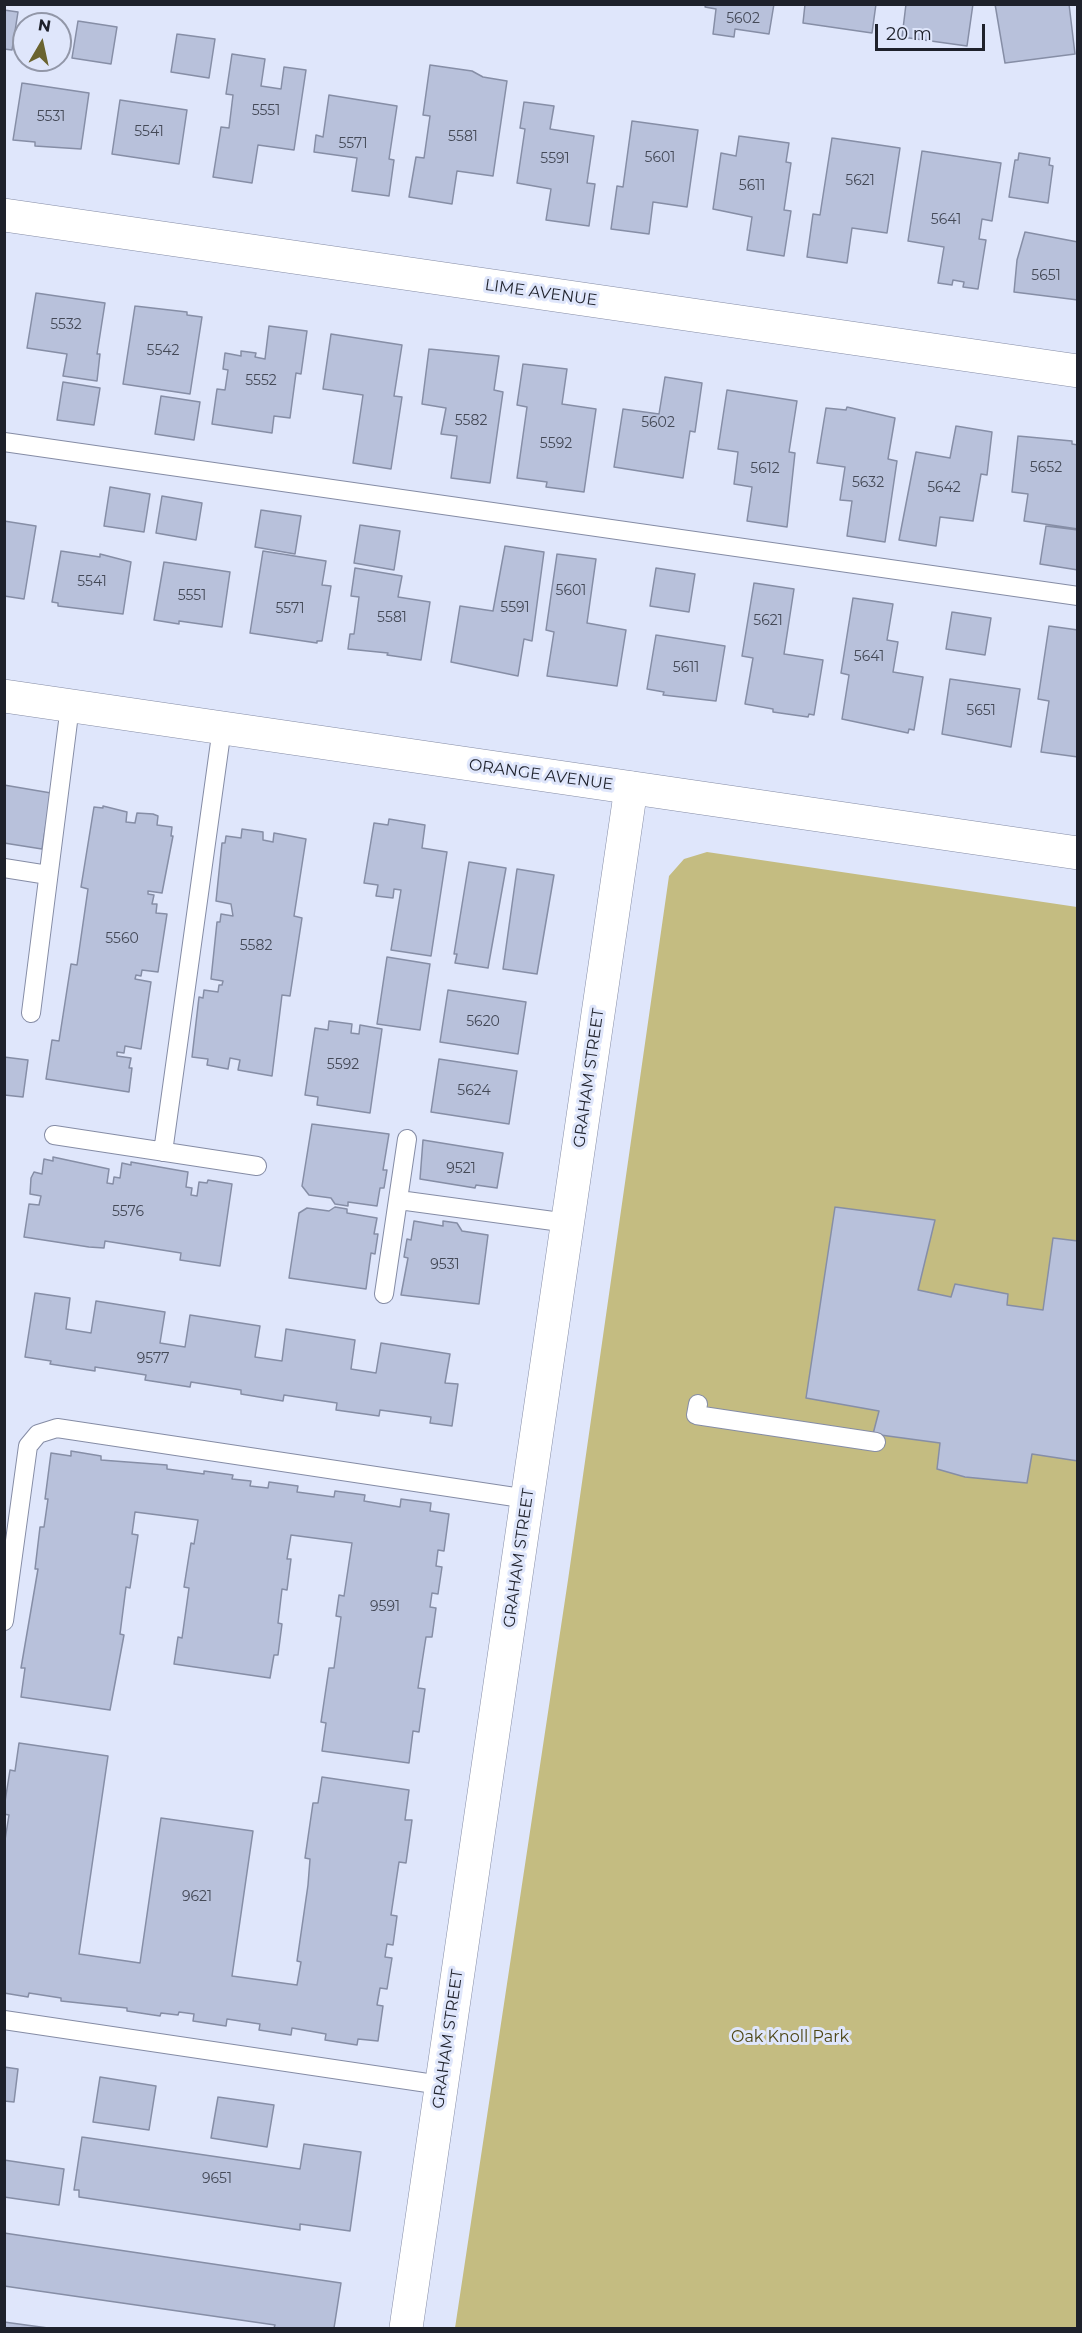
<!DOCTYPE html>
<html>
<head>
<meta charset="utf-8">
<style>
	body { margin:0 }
	#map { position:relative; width:1082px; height:2333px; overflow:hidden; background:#dfe6fb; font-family:Montserrat,sans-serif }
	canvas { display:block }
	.frame { position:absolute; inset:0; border:6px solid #1e212b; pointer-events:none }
	.north { position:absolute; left:12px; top:12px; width:60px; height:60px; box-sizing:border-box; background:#dfe6fb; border:2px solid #9297a8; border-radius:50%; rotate:9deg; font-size:16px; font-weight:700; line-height:24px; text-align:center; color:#1e212b }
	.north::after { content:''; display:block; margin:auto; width:21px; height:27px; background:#6a632f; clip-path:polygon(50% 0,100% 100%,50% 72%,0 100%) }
	.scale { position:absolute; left:875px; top:24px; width:110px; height:27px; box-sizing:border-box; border:3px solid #1e212b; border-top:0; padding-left:8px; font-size:18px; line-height:21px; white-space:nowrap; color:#1e212b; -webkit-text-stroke:4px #dfe6fb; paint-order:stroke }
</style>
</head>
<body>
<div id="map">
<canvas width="1082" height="2333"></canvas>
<div class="frame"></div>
<div class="north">N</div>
<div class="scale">20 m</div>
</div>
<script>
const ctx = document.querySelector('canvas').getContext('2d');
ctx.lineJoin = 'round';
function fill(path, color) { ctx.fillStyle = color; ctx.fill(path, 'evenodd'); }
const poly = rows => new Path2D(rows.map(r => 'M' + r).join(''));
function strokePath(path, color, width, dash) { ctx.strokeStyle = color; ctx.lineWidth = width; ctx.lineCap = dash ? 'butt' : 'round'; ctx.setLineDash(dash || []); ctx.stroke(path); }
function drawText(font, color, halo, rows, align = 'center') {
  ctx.font = font + ' Montserrat,sans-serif'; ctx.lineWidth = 6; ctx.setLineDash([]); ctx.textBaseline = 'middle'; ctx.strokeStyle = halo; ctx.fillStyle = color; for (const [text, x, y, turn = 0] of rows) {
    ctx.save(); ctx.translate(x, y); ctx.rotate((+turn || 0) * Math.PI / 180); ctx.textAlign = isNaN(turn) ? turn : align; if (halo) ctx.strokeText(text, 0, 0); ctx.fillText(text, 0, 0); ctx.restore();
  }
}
const green = poly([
	[707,852,1077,907,1077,2328,455,2328,568,1580,669,876,684,859]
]);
const building = poly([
	[706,4,774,4,769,34,735,29,734,37,713,34,716,9,705,7,706,4],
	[805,4,876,4,872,33,803,23,805,4],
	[906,4,973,4,967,46,902,37,906,4],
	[995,4,1069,4,1075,54,1005,63,995,4],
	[4,10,18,12,12,50,4,49,4,10],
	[78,21,117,27,111,64,72,58,78,21],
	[177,34,215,39,209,78,171,72,177,34],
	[232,54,265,59,261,86,281,89,284,67,306,70,294,150,258,145,252,183,213,177,221,127,229,128,233,95,226,94,232,54],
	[430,65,472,71,483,77,507,81,493,176,457,171,452,204,409,197,416,157,424,158,430,116,423,115,430,65],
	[22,83,89,93,81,149,35,146,35,142,13,140,22,83],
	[329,95,397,106,389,159,394,160,389,196,352,191,357,158,314,152,316,135,323,137,329,95],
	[120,100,187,110,179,164,112,154,120,100],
	[524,102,554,106,550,129,594,136,587,183,595,184,589,226,546,220,551,189,517,183,525,129,520,128,524,102],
	[632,121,698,130,687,207,653,202,649,234,611,229,617,186,623,187,632,121],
	[739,136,789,143,786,162,791,163,784,210,791,211,784,256,747,250,752,217,713,209,721,153,736,156,739,136],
	[832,138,900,148,887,233,852,228,847,263,807,257,813,214,820,215,832,138],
	[922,151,1001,163,992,221,982,219,979,239,986,240,978,289,963,287,964,282,953,280,952,285,938,283,944,247,908,241,922,151],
	[1019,153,1050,158,1049,165,1053,166,1048,203,1009,197,1015,160,1018,160,1019,153],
	[1025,232,1078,242,1078,300,1014,292,1017,260,1025,232],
	[36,293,105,303,97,354,100,354,97,381,63,376,67,354,27,348,36,293],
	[135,306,187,312,187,315,202,317,190,394,123,384,135,306],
	[269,326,307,331,301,374,296,373,290,418,274,416,272,433,212,424,217,389,225,390,228,370,223,369,225,353,241,356,241,351,256,353,255,357,265,359,269,326],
	[331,334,402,345,394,396,402,397,391,469,353,463,363,395,323,389,331,334],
	[429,349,499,356,494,390,503,392,490,483,451,478,457,436,441,434,446,408,422,404,429,349],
	[523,364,567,369,562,404,596,409,584,492,546,487,547,482,517,478,527,407,517,405,523,364],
	[665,377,702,383,695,432,690,431,683,478,614,467,623,409,659,414,665,377],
	[63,382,100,388,94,425,57,420,63,382],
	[727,390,797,401,789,452,795,453,787,527,747,521,752,487,734,484,738,452,718,449,727,390],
	[161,396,200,402,194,440,155,434,161,396],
	[847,407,895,418,888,459,897,461,885,542,847,536,852,501,840,500,845,467,817,463,826,408,846,410,847,407],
	[956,426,992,432,987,475,981,474,973,521,940,517,936,546,899,540,916,452,950,458,956,426],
	[1018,436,1072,441,1072,444,1078,445,1078,529,1024,521,1028,494,1012,492,1018,436],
	[110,487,150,494,144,532,104,526,110,487],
	[162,496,202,503,196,540,156,533,162,496],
	[261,510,301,516,295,554,255,547,261,510],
	[4,521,36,526,24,599,4,596,4,521],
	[360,525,400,531,394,570,354,563,360,525],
	[1046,526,1078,530,1078,570,1040,564,1046,526],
	[505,546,544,552,532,641,524,639,518,676,451,662,460,606,493,611,505,546],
	[61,551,100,557,100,554,131,562,123,614,58,606,58,603,52,602,61,551],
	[263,551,326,561,322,585,331,586,322,641,317,641,317,643,250,633,263,551],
	[557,554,596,559,587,623,626,630,617,686,547,676,554,632,546,630,557,554],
	[164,562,230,572,222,627,179,621,179,624,154,620,164,562],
	[355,568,402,576,398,597,430,602,421,660,387,655,388,653,348,649,350,634,354,634,359,597,351,596,355,568],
	[656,568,695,574,689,612,650,606,656,568],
	[754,583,794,589,784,654,823,660,814,715,809,714,808,717,773,712,773,709,745,704,753,658,742,656,754,583],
	[853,598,893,604,887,640,898,642,893,672,923,677,914,730,909,729,908,733,842,719,849,675,841,673,853,598],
	[952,612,991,618,985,655,946,649,952,612],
	[1049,626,1078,630,1078,757,1041,752,1049,701,1038,699,1049,626],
	[656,635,725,646,716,701,663,695,664,692,647,689,656,635],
	[950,679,1020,689,1011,747,942,734,950,679],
	[4,785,51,793,42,849,4,843,4,785],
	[103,806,127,812,126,822,135,823,137,813,153,814,158,816,157,825,172,827,171,836,173,836,162,893,148,891,148,894,154,895,152,904,157,904,156,913,167,914,158,972,142,970,141,976,136,975,135,979,151,982,141,1049,125,1046,124,1053,117,1052,117,1056,131,1058,129,1068,132,1068,129,1092,46,1079,52,1040,59,1041,71,964,77,965,88,889,81,887,94,807,103,808,103,806],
	[389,819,425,825,422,848,447,852,431,956,391,950,401,890,394,889,393,898,376,896,378,885,364,883,374,823,388,825,389,819],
	[242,829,263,832,263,840,273,842,274,833,306,839,294,916,302,918,290,996,282,995,272,1076,238,1070,240,1060,230,1058,228,1069,207,1065,208,1059,192,1057,199,997,203,998,204,990,218,992,219,985,222,985,223,981,211,979,217,922,220,922,221,914,233,916,231,904,216,901,222,843,225,843,226,836,241,838,242,829],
	[469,862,506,868,488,968,455,963,457,954,454,954,469,862],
	[517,869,554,875,537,974,503,969,517,869],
	[387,957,430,964,420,1030,377,1024,387,957],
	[448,990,526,1002,518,1054,440,1042,448,990],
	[329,1021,352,1024,351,1033,359,1034,360,1025,382,1029,370,1113,317,1105,318,1097,305,1095,315,1028,328,1030,329,1021],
	[4,1057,28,1060,23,1097,4,1095,4,1057],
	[439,1059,517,1071,509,1124,431,1112,439,1059],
	[312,1124,389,1134,383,1170,387,1170,384,1188,380,1188,377,1206,348,1202,348,1206,335,1204,331,1198,309,1195,302,1186,312,1124],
	[423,1140,503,1153,497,1188,476,1185,475,1188,420,1179,423,1140],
	[53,1157,109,1169,107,1183,113,1184,114,1177,120,1178,122,1163,131,1165,131,1162,188,1172,186,1187,192,1188,191,1195,197,1196,199,1182,207,1183,208,1180,232,1184,220,1266,180,1260,181,1253,105,1241,104,1248,89,1247,24,1237,29,1204,39,1205,41,1196,30,1194,31,1178,34,1172,42,1174,44,1159,53,1161,53,1157],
	[335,1207,347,1209,347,1213,377,1218,374,1234,378,1234,375,1254,371,1253,366,1289,289,1278,299,1213,307,1208,329,1211,335,1207],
	[835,1207,935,1220,918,1290,951,1297,955,1284,1008,1294,1007,1305,1043,1310,1053,1238,1078,1241,1078,1461,1032,1454,1027,1483,965,1477,937,1469,940,1443,873,1434,879,1411,806,1398,835,1207],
	[414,1221,443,1226,443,1221,457,1223,462,1231,488,1235,479,1304,401,1295,408,1258,404,1257,407,1239,411,1240,414,1221],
	[35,1293,70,1298,66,1329,91,1333,96,1301,165,1312,160,1343,185,1347,190,1315,260,1326,255,1357,282,1361,286,1329,355,1340,351,1369,376,1373,381,1343,450,1354,445,1383,458,1384,452,1426,430,1423,431,1417,380,1410,379,1416,336,1410,337,1403,284,1395,283,1401,241,1394,241,1390,191,1382,190,1387,145,1380,146,1375,95,1367,95,1371,50,1364,51,1361,25,1357,35,1293],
	[71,1451,101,1456,101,1460,167,1465,167,1469,204,1474,204,1471,233,1475,232,1479,251,1481,250,1486,268,1488,269,1482,298,1486,297,1492,334,1497,335,1491,365,1495,364,1501,400,1507,401,1499,431,1503,430,1511,449,1514,444,1551,438,1550,436,1566,442,1567,438,1594,432,1593,430,1607,436,1608,432,1637,426,1637,418,1688,425,1689,419,1732,413,1731,409,1763,322,1751,326,1723,321,1722,329,1668,334,1668,341,1617,336,1616,339,1595,344,1596,352,1543,291,1535,287,1559,291,1559,287,1590,282,1589,278,1623,282,1624,278,1655,274,1655,270,1678,174,1664,178,1637,182,1638,189,1588,184,1587,191,1543,194,1544,198,1520,135,1512,132,1534,138,1535,130,1588,126,1587,120,1634,124,1635,110,1710,21,1697,25,1668,21,1668,38,1569,35,1569,40,1527,44,1527,48,1499,45,1499,51,1453,71,1456,71,1451],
	[19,1743,108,1756,79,1954,140,1963,161,1818,253,1831,232,1976,297,1985,301,1962,297,1961,308,1885,310,1859,305,1858,313,1803,318,1803,322,1777,409,1790,405,1820,412,1820,406,1863,399,1862,391,1915,397,1916,393,1945,387,1944,385,1957,392,1958,387,1989,380,1988,377,2005,383,2006,378,2041,358,2039,357,2045,325,2040,326,2034,292,2028,291,2035,259,2030,260,2024,227,2019,226,2026,193,2021,194,2014,179,2012,178,2015,161,2013,160,2016,127,2011,127,2008,61,2001,61,1998,29,1993,28,1997,4,1993,4,1846,9,1815,4,1814,4,1808,10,1770,15,1771,19,1743],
	[4,2067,18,2069,14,2102,4,2101,4,2067],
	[100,2077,156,2086,149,2130,93,2122,100,2077],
	[218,2097,274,2105,267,2147,211,2138,218,2097],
	[82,2137,300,2169,304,2144,361,2152,350,2231,300,2224,300,2230,79,2197,79,2190,74,2190,82,2137],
	[4,2160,64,2169,59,2205,4,2197,4,2160],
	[4,2233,341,2283,334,2328,274,2328,275,2325,4,2286,4,2233],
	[4,2322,48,2328,4,2328,4,2322]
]);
const service = poly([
	[4,442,1078,596],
	[4,868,48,875],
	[31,1013,70,706],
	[54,1135,257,1166],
	[163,1152,222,728],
	[399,1200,568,1223],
	[384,1294,407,1139],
	[698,1404,696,1415,876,1442],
	[4,1621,28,1446,38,1434,57,1428,528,1499],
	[4,2020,441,2085]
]);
const minor = poly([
	[4,215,1078,371]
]);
const tertiary = poly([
	[406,2328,631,788]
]);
const secondary = poly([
	[4,696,1078,853]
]);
const numberNames = [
	["5602",743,19],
	["5551",266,111],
	["5531",51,117],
	["5541",149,132],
	["5581",463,137],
	["5571",353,144],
	["5601",660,158],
	["5591",555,159],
	["5621",860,181],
	["5611",752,186],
	["5641",946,220],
	["5651",1046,276],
	["5532",66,325],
	["5542",163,351],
	["5552",261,381],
	["5582",471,421],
	["5602",658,423],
	["5592",556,444],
	["5652",1046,468],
	["5612",765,469],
	["5632",868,483],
	["5642",944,488],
	["5541",92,582],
	["5601",571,591],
	["5551",192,596],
	["5591",515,608],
	["5571",290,609],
	["5581",392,618],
	["5621",768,621],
	["5641",869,657],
	["5611",686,668],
	["5651",981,711],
	["5560",122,939],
	["5582",256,946],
	["5620",483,1022],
	["5592",343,1065],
	["5624",474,1091],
	["9521",461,1169],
	["5576",128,1212],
	["9531",445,1265],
	["9577",153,1359],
	["9591",385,1607],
	["9621",197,1897],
	["9651",217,2179]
];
const streetNames = [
	["LIME AVENUE",541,293,8],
	["ORANGE AVENUE",541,775,8],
	["GRAHAM STREET",589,1078,-82],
	["GRAHAM STREET",519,1558,-82],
	["GRAHAM STREET",448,2039,-82]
];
const parkNames = [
	["Oak Knoll Park",790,2037]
];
fill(green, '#c4bc81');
fill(building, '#b8c1db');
strokePath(building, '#868ea6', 1.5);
strokePath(service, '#858ca5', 20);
strokePath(minor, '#858ca5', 34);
strokePath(tertiary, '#858ca5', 34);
strokePath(secondary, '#858ca5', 34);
strokePath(service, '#fff', 18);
strokePath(minor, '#fff', 33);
strokePath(tertiary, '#fff', 33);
strokePath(secondary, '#fff', 33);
drawText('14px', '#444957', null, numberNames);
drawText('16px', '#1e212b', '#dfe6fb', streetNames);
drawText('16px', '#4d4615', '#dfe6fb', parkNames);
</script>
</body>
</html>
